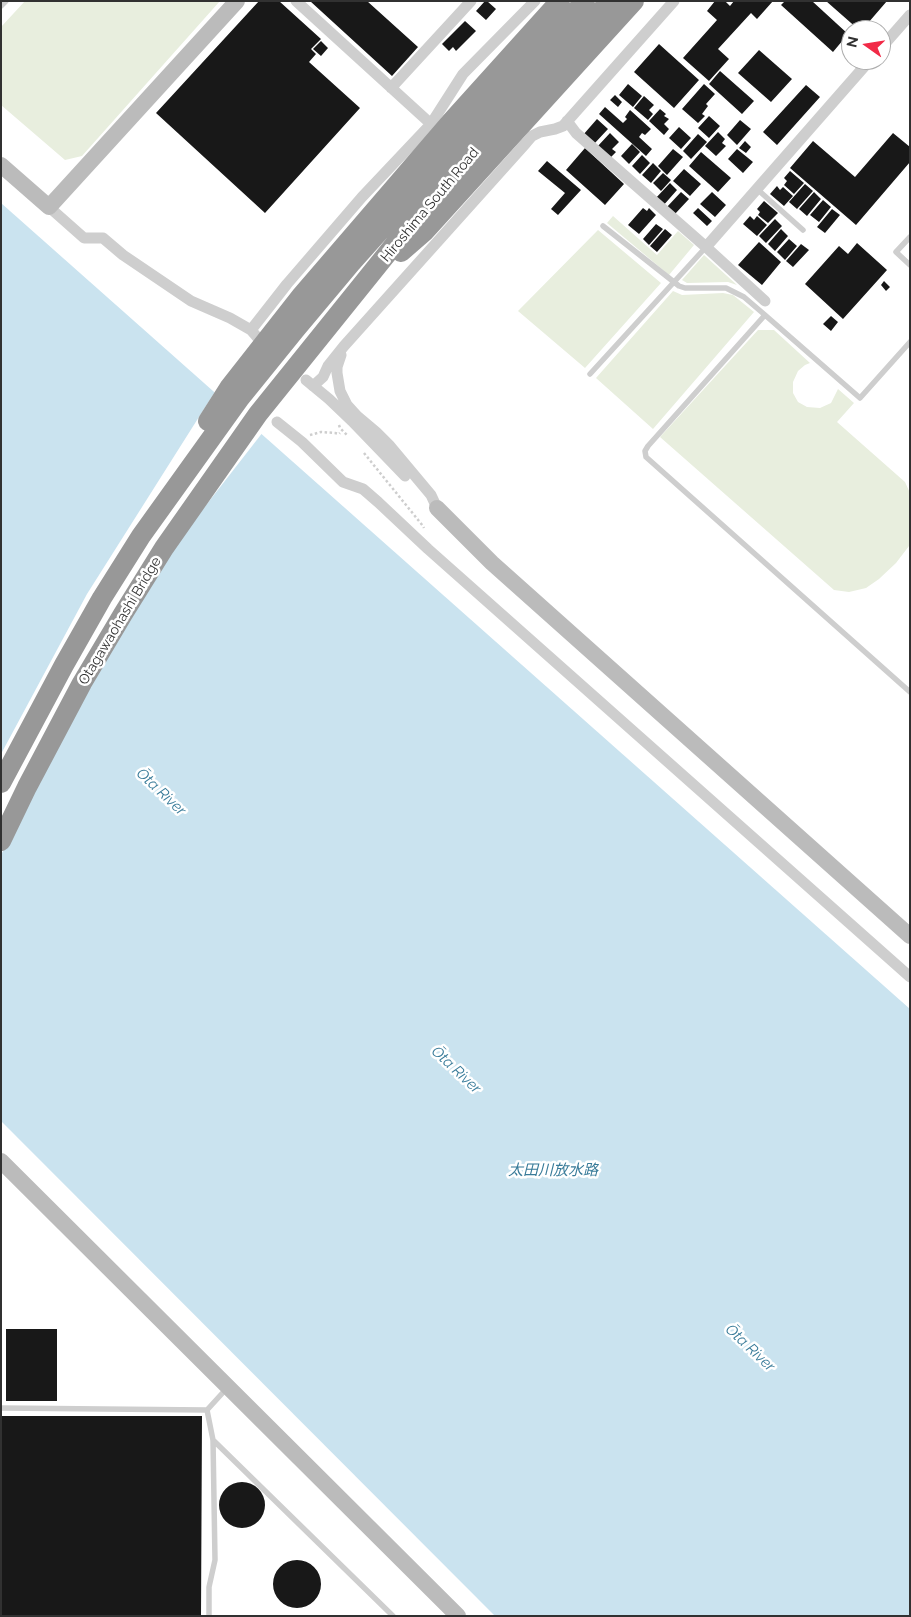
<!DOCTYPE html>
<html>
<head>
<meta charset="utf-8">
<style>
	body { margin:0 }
	#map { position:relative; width:911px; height:1617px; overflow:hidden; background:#fff; font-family:Raleway,sans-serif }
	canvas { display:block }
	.frame { position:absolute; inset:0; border:2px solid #313131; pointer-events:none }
	.north { position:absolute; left:841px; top:20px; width:50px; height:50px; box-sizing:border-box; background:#fff; border:1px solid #adadad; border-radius:50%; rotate:283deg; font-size:14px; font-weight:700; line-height:20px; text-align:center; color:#313131 }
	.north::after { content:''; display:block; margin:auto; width:18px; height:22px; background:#f12a47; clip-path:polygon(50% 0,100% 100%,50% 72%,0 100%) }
</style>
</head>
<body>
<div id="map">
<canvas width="911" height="1617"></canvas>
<div class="frame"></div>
<div class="north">N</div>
</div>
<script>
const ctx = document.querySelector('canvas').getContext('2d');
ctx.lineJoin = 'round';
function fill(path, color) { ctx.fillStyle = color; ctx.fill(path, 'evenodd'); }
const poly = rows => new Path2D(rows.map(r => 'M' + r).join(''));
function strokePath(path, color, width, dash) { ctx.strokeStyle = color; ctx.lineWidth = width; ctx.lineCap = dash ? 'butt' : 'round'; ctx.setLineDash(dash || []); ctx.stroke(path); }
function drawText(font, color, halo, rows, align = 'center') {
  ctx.font = font + ' Raleway,"Noto Sans JP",sans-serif'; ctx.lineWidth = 5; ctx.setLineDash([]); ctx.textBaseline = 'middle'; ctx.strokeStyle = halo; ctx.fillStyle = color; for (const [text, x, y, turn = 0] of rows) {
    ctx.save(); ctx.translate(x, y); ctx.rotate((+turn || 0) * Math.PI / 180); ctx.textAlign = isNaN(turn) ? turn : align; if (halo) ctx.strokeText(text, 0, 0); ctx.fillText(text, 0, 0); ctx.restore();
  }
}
const green = poly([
	[25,1,220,1,82,156,65,160,1,105,1,27],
	[613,216,657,255,678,231,694,245,669,275,607,223],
	[598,230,661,283,585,368,518,311],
	[704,255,737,285,728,282,687,283,682,280],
	[673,291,682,295,723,293,733,295,754,312,653,429,596,378],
	[758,330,774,330,810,363,805,365,798,371,793,382,793,393,798,402,807,407,820,408,831,403,838,389,854,403,837,422,905,482,910,493,909,546,896,563,879,579,866,588,849,592,834,590,660,437]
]);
const water = poly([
	[1,203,910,1009,910,1616,495,1616,1,1121]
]);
const pier = poly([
	[216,390,263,432,168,554,100,661,1,855,1,754,87,594]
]);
const building = poly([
	[259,1,279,1,321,39,311,49,316,54,309,62,360,108,265,213,156,113],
	[310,1,367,1,418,47,392,76],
	[485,1,487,1,496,9,486,20,476,11],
	[715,1,725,1,730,6,734,1,773,1,757,19,751,13,718,49,729,59,709,81,683,58,717,20,707,11],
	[785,1,812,1,848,34,833,52,781,5],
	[826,1,887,1,862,30,859,30],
	[465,21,476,31,456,51,453,47,449,51,442,44],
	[321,41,328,48,321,56,313,49],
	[659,44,699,80,674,108,634,72],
	[759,50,792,79,771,102,738,73],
	[720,71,754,101,742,114,709,84],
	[628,84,642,96,633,107,619,95],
	[704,84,715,94,706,104,708,106,702,114,705,116,698,123,682,109],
	[806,85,820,97,777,145,763,132],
	[615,95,622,102,618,107,610,100],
	[644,96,654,105,649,110,653,114,648,120,634,108],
	[605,107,623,123,627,119,625,117,630,110,651,129,645,135,642,133,639,137,652,149,646,156,599,114],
	[660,109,666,114,664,116,669,119,664,124,669,129,664,135,649,121],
	[709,116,720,126,709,138,698,128],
	[597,119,608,129,594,144,583,135],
	[740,120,751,129,737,145,727,135],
	[679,127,691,138,681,149,669,138],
	[718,132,725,139,722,143,726,146,716,156,705,146],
	[610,133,619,142,612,149,616,152,610,158,597,147],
	[893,133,910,147,910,162,856,225,790,168,813,141,855,177],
	[698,134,707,142,691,159,683,151],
	[745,141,751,147,746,153,739,148],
	[632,144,640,152,629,164,621,156],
	[585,148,624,184,605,205,566,170],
	[673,149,683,157,667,175,658,166],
	[737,149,753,162,743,173,728,159],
	[701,152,731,178,718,192,689,166],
	[642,155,650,163,640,174,632,166],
	[547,161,581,190,558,215,551,209,565,193,538,171],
	[653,163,661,171,651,183,642,175],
	[684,169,701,184,690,196,673,181],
	[790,171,804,183,794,194,784,185,787,181,784,178],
	[663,173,671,180,661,191,653,183],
	[670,183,677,190,662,207,654,200],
	[805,184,813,191,797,209,789,202],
	[777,186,780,190,783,187,793,196,784,206,770,194],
	[681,192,689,199,674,215,666,208],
	[712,192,726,205,715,217,700,204],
	[814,192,821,199,807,216,799,209],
	[823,200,831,207,819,222,810,215],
	[764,201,778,213,768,223,758,215,760,212,757,209],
	[643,208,647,211,649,208,656,215,639,234,628,225],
	[698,208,712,221,707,226,693,213],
	[832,209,840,215,825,233,817,227],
	[750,216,754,220,757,216,767,225,757,236,743,224],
	[775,219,782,226,766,243,759,236],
	[656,224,663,229,649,245,643,239],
	[665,229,672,235,657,252,650,246],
	[781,229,788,236,775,251,768,244],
	[789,239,797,246,785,260,777,252],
	[759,242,781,262,762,285,738,265],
	[857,243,887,270,843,319,805,284,839,246,848,254],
	[801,244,809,250,793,267,786,261],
	[884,281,890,287,886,291,881,285],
	[831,316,838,322,831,331,823,324],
	[6,1329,57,1329,57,1401,6,1401],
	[1,1416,202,1416,201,1616,1,1616],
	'219 1505a23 23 0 1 1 46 0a23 23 0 1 1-46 0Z',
	'273 1584a24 24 0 1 1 48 0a24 24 0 1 1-48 0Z'
]);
const path = poly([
	[339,425,340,428,348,436],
	[310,435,321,432,335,433,339,434,340,433],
	[364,453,423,526,424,528]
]);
const lane = poly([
	[1,6,6,1],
	[757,189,803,230],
	[603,226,679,286,685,288,726,288,744,297,765,315],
	[910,237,896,252,910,265],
	[910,342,860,398,765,315,648,446,645,451,646,457,910,692],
	[590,374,706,247],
	[1,1408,207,1410,213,1440,215,1560,209,1587,209,1616],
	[207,1410,228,1387],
	[213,1440,393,1616]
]);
const street = poly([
	[296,1,431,124],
	[881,48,910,15],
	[391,88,471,1],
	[567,121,576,133,706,247,870,60],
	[49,207,84,238,103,238,123,255,191,301,230,318,251,330],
	[706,247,765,301],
	[257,337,251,330,287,284,362,197,431,124,463,74,535,1],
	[341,355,337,367,337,373,340,391,347,405,357,416,376,432,390,446,431,495,437,508],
	[306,380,329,399,352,421,405,476],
	[313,386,323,377,328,366,344,346,526,143,532,136,540,132,555,129,563,126,674,1],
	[277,422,302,442,343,482,363,489,378,502,428,549,910,977]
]);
const secondary = poly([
	[1,165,49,207,237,1],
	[437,508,492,563,910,936],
	[1,1161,458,1616]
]);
const highway = poly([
	[401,252,424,232,634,1],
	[208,421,229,388,302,295,450,123,560,1],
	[1,783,64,665,102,598,141,536,240,398,295,330,351,263,585,1],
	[1,841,27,787,82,683,123,614,164,548,258,414,415,219,610,1]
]);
const streetNames = [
	["Hiroshima South Road",430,205,-50],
	["Otagawaohashi Bridge",120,621,-59]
];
const waterNames = [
	["Ōta River",161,792,43],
	["Ōta River",456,1070,43],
	["太田川放水路",553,1170],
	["Ōta River",750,1348,43]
];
fill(green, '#e8eede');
fill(water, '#cae3ef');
fill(pier, '#fff');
fill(building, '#181818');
strokePath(path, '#cecece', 2.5, [2.5, 2.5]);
strokePath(lane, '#cecece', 5.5);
strokePath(street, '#cecece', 11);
strokePath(secondary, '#bbb', 16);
strokePath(highway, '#989898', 20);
drawText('14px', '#313131', '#fff', streetNames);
drawText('italic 15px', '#387b99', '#fff', waterNames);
</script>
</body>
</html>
